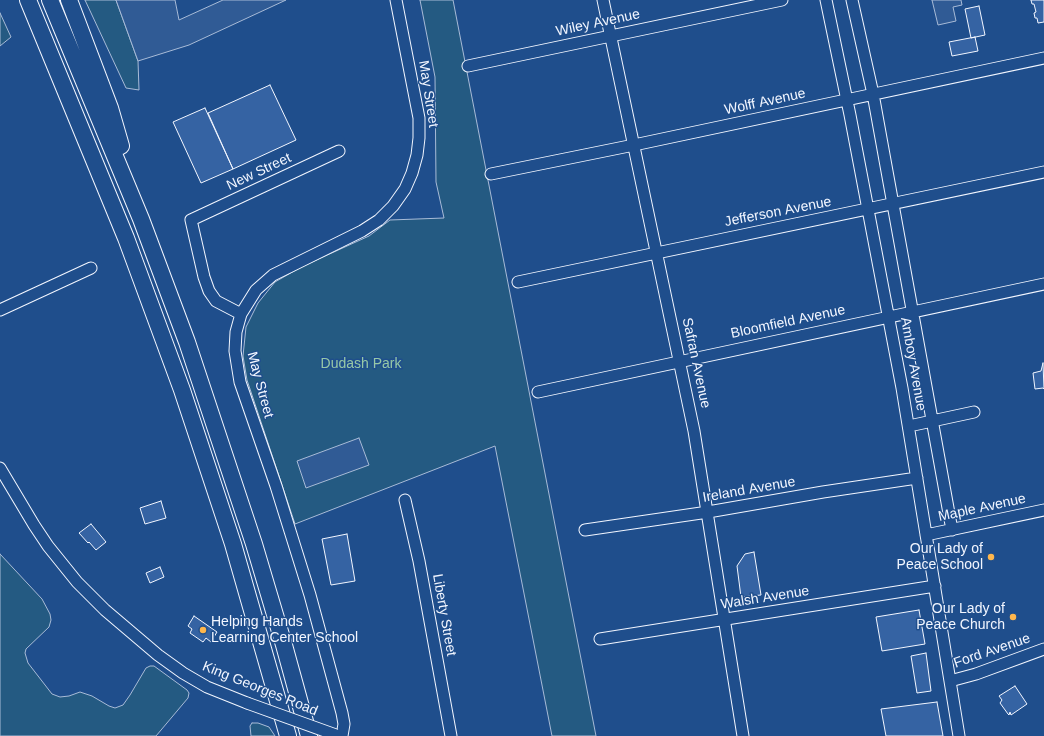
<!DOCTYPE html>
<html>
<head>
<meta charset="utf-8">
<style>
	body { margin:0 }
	canvas { display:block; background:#1f4e8c }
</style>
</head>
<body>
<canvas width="1044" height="736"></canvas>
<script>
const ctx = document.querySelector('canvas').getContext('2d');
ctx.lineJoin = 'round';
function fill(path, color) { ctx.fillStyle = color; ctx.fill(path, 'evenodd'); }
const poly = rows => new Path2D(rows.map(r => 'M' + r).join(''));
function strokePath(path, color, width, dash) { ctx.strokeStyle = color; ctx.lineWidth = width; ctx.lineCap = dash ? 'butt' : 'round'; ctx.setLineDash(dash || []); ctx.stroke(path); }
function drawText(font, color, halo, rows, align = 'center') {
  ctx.font = font + ' Arial,sans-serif'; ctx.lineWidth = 3; ctx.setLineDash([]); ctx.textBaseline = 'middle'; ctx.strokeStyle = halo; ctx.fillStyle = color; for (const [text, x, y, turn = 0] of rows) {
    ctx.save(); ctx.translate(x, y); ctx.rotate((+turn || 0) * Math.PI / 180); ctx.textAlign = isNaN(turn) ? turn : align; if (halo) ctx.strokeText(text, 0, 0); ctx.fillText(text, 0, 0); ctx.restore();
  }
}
const green = poly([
	[85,0,116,0,138,61,139,90,126,88,85,0],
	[420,0,453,0,596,736,552,736,495,446,295,524,247,380,243,356,246,327,258,303,275,282,301,267,369,236,390,220,444,218,436,182,435,77,420,0],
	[0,13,11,37,0,46,0,13],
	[0,554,42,599,50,614,51,620,49,627,26,649,25,653,28,663,52,694,60,697,69,696,80,692,92,696,109,706,115,708,123,705,130,695,146,668,150,666,154,666,187,690,189,693,188,698,156,736,0,736,0,554],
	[252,723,258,723,269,727,275,736,251,736,250,726,252,723]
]);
const parking = poly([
	[116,0,175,0,179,20,223,0,286,0,189,45,138,61,116,0],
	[932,0,961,0,962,5,953,7,956,21,938,25,932,0],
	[359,438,369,465,306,488,297,461,359,438]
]);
const building = poly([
	[1031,0,1044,0,1044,22,1038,23,1037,18,1035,18,1034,13,1036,12,1034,4,1032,4,1031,0],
	[979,6,985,35,971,38,965,9,979,6],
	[975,37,978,51,952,56,949,42,975,37],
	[270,85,296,140,233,169,208,113,270,85],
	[205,108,233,169,201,183,173,122,205,108],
	[1043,363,1044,389,1043,388,1035,389,1033,373,1041,371,1043,363],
	[161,501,166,518,145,524,140,508,161,501],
	[91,524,106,542,96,550,89,542,88,543,79,533,91,524],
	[347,534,355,581,331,585,322,539,347,534],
	[754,552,761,595,741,597,737,566,745,554,754,552],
	[160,567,164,577,150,583,146,573,160,567],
	[919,610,925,644,882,651,876,617,919,610],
	[194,616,217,632,211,642,206,638,203,642,190,633,192,629,188,626,194,616],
	[926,653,931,691,917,693,911,656,926,653],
	[1015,686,1027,704,1011,715,1010,712,1009,715,1008,714,1000,703,1002,700,999,696,1015,686],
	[937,702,943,736,886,736,881,709,937,702]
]);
const minor = poly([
	[603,0,694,431,743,736],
	[826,0,850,115,902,388,959,736],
	[852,0,873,94,952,530],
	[468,66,782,0],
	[491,174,634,145,1044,58],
	[518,282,1044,172],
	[0,310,91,268],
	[241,314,216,301,209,291,204,277,191,220,339,151],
	[538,392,1044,284],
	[909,426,974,412],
	[0,468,34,525,48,546,77,582,105,610,158,655,183,673,207,687,247,703],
	[405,500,419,561,451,736],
	[585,530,708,512,823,492,917,478],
	[926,535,1044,510],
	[600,639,935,586],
	[950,681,976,674,1044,649],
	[342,736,344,724,342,713,310,595,276,486,240,382,235,351,236,332,241,314,256,290,273,275,362,231,379,220,393,206,405,189,412,173,417,155,419,138,419,118,396,0]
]);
const highway = poly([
	[28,0,126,238,182,390,233,544,288,736],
	[50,0,141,219,187,342,254,544,284,645,309,736],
	[69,0,110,108,121,146]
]);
const minorBridge = poly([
	[247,703,336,735]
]);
const markers = [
	[991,557,4,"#ffb74d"],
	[1013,617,4,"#ffb74d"],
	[203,630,4,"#ffb74d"]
];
const streetNames = [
	["Wiley Avenue",598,23,-12],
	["May Street",428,94,81],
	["Wolff Avenue",765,102,-12],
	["New Street",259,172,-25],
	["Jefferson Avenue",778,212,-11],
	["Bloomfield Avenue",788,322,-12],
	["Safran Avenue",696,363,78],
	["Amboy Avenue",913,364,80],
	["May Street",260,385,75],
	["Ireland Avenue",749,490,-10],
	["Maple Avenue",982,508,-12],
	["Walsh Avenue",765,598,-9],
	["Liberty Street",444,615,80],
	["Ford Avenue",992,651,-19],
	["King Georges Road",260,689,22]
];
const parkNames = [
	["Dudash Park",361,364]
];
const poiNames = [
	["Our Lady of",983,549],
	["Peace School",983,565],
	["Our Lady of",1005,609],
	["Peace Church",1005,625],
	["Helping Hands",211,622,"left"],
	["Learning Center School",211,638,"left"]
];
fill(green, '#245a82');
strokePath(green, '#a8bbd7', 1);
fill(parking, '#305b95');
strokePath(parking, '#a8bbd7', 1);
fill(building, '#3563a3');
strokePath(building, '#f2f6ff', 1);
strokePath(minor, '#f2f6ff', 13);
strokePath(highway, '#f2f6ff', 18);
strokePath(minor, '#1f4e8c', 11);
strokePath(highway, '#1f4e8c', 16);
strokePath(minorBridge, '#f2f6ff', 13, []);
strokePath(minorBridge, '#1f4e8c', 11);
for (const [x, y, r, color] of markers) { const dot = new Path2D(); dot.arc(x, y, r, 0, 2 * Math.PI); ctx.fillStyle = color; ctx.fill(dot); strokePath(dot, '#1f4e8c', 1.5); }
drawText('14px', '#f2f6ff', '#1f4e8c', streetNames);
drawText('14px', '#97c8a6', '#1f4e8c', parkNames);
drawText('14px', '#f2f6ff', '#1f4e8c', poiNames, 'right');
</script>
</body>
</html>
